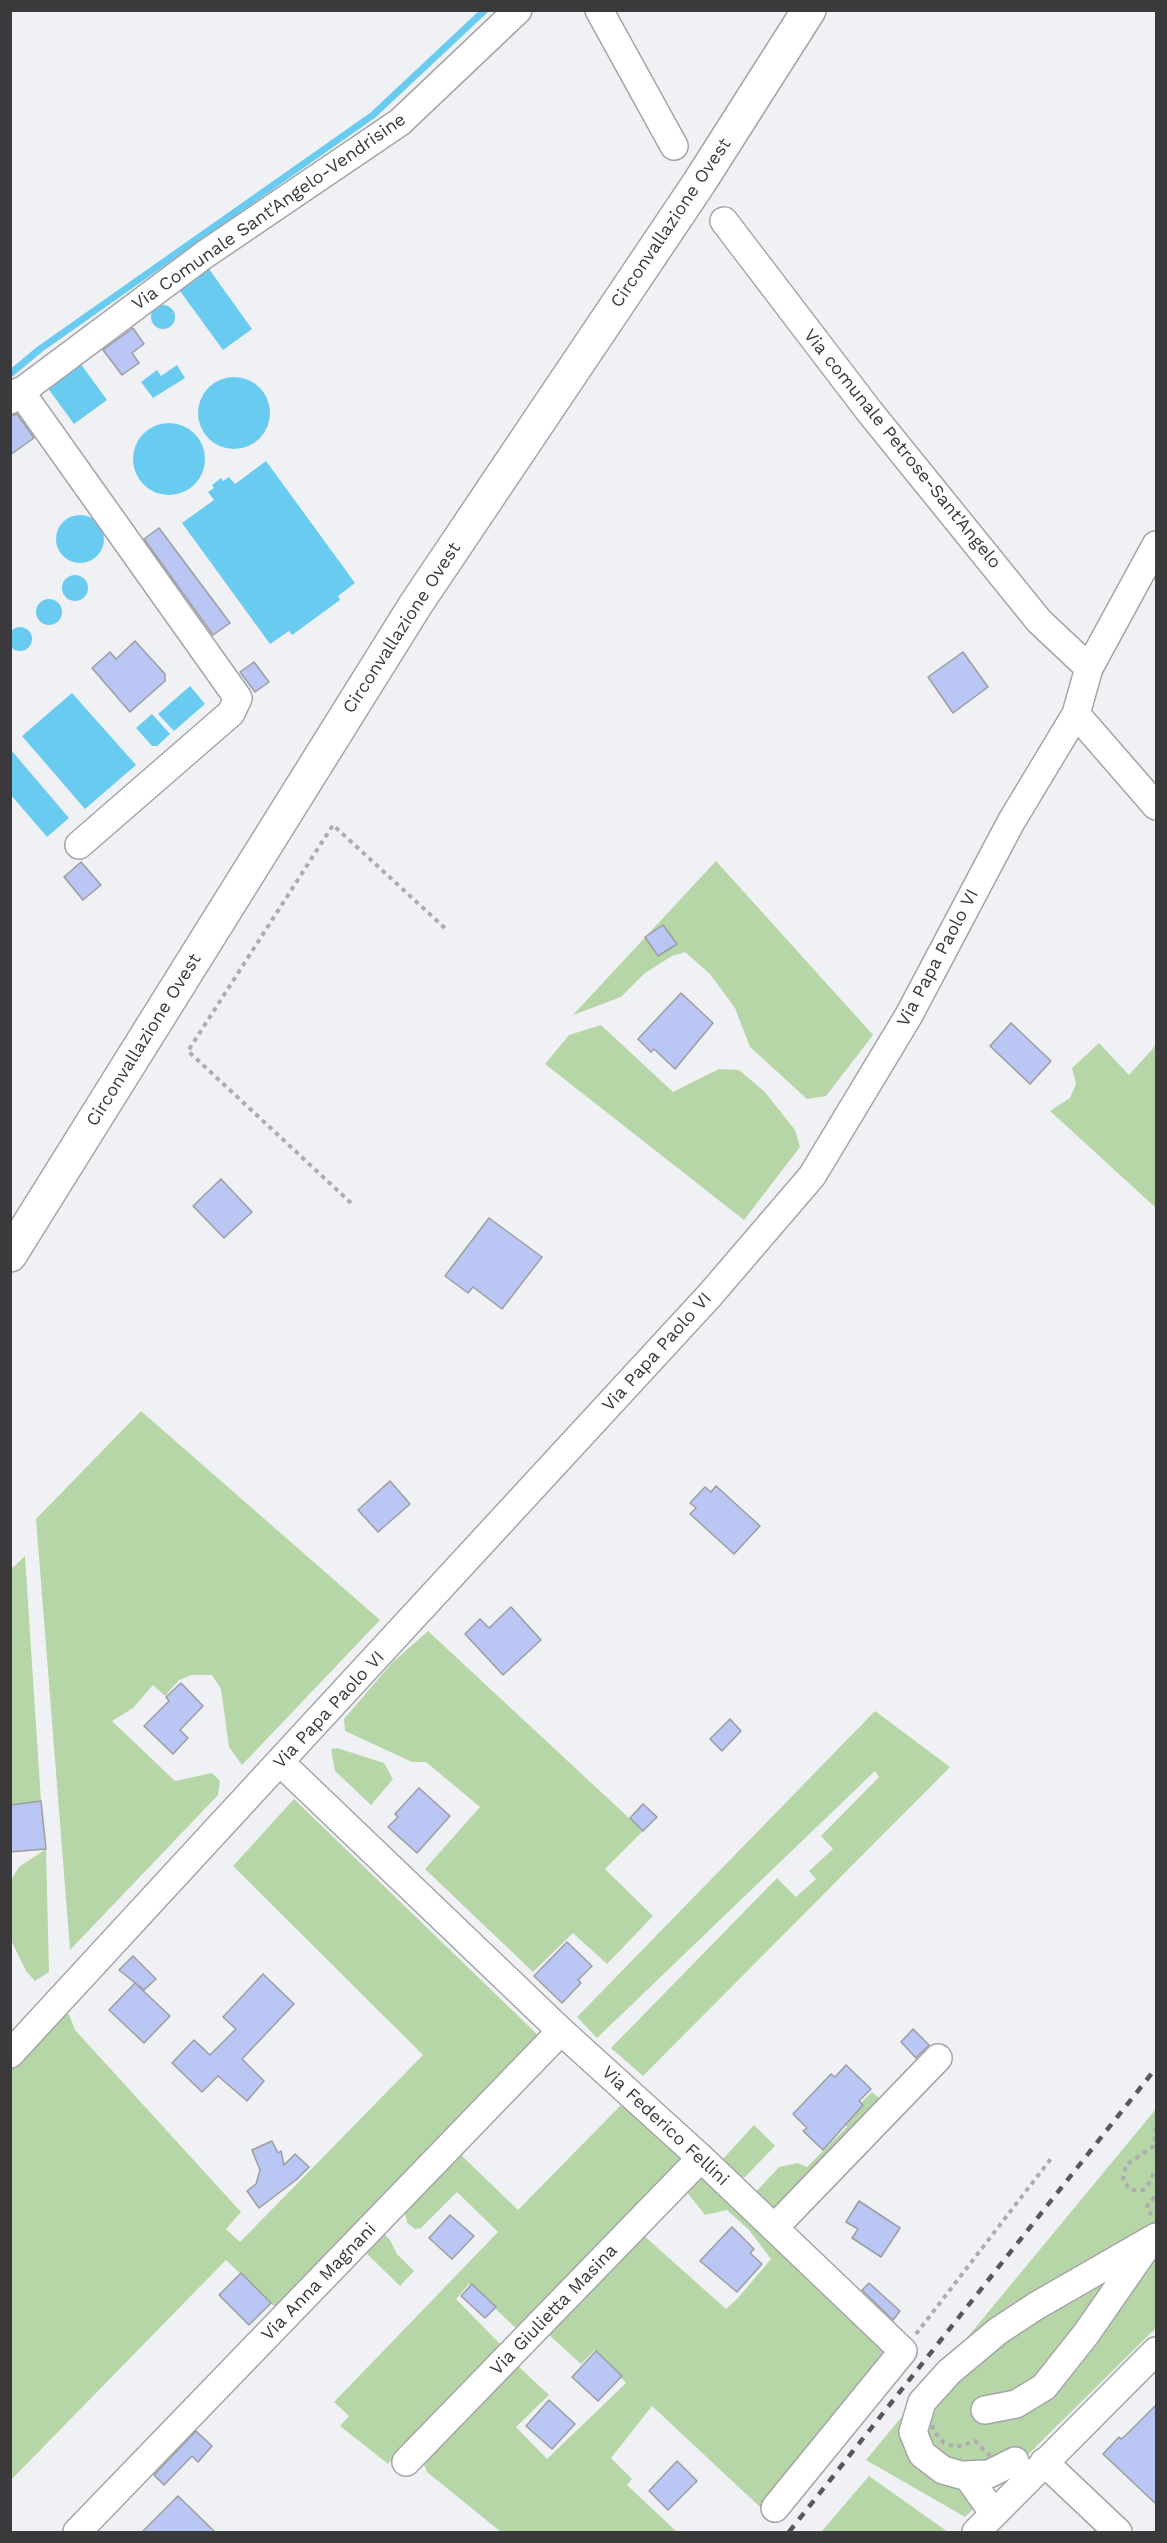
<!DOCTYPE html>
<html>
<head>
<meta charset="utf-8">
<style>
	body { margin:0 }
	#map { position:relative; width:1167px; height:2543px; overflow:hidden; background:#f0f1f5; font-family:"Work Sans",sans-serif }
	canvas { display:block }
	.frame { position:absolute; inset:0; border:12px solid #3a3a3c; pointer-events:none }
</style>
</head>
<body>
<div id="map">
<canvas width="1167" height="2543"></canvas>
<div class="frame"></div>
</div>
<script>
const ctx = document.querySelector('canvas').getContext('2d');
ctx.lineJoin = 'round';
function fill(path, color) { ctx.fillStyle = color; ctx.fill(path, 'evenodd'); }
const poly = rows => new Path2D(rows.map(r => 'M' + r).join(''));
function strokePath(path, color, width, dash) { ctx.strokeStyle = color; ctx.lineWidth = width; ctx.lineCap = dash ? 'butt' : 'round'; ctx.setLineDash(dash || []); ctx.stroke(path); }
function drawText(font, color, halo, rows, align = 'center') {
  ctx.font = font + ' "Work Sans",sans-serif'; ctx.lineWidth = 5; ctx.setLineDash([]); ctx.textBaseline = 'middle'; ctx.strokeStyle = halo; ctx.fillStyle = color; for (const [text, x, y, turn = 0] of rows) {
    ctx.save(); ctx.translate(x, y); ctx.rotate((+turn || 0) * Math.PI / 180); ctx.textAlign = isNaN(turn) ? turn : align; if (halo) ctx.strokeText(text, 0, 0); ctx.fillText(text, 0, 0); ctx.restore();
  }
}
const green = poly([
	[716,861,873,1035,826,1096,807,1099,750,1047,735,1008,710,974,685,952,672,956,645,973,621,997,573,1015],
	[601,1025,673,1092,719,1069,739,1070,764,1091,795,1130,800,1147,744,1220,545,1064,569,1035],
	[1099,1043,1129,1075,1156,1045,1156,1208,1050,1111,1070,1098,1076,1084,1072,1068],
	[141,1411,380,1620,242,1765,229,1747,221,1689,212,1675,192,1675,179,1680,165,1696,153,1685,133,1708,112,1721,175,1781,212,1773,220,1781,218,1795,70,1950,36,1519],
	[25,1556,41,1801,11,1805,10,1570],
	[428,1631,643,1831,605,1869,653,1916,607,1964,573,1933,533,1972,425,1869,480,1807,426,1762,412,1762,345,1731,344,1719,392,1663],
	[875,1711,950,1767,643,2076,611,2048,777,1878,796,1897,816,1879,809,1871,833,1849,821,1836,879,1777,875,1771,597,2038,577,2017],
	[337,1748,384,1763,393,1779,371,1805,335,1771,331,1749],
	[294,1799,543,2040,280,2312,226,2260,11,2480,11,2070,60,2017,69,2014,75,2030,241,2212,226,2229,240,2242,423,2055,233,1866],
	[46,1849,49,1972,35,1981,26,1971,11,1940,10,1882,19,1867],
	[872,2092,884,2102,775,2216,754,2194,779,2167,798,2163,807,2167,847,2127,842,2121],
	[622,2104,682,2160,518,2330,469,2284,456,2299,502,2346,388,2464,340,2426,349,2416,334,2402,498,2232,457,2192,421,2228,415,2229,407,2223,405,2212,460,2154,518,2210],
	[1156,2109,1156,2328,965,2517,866,2460],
	[754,2125,775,2146,745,2177,737,2178,721,2161],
	[704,2175,892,2351,761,2508,652,2406,611,2458,632,2479,627,2485,677,2532,501,2532,427,2472,423,2462,517,2365,549,2395,516,2427,547,2459,626,2383,595,2350,581,2364,548,2334,642,2234,726,2309,738,2298,771,2259,749,2230,727,2210,705,2215,686,2191],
	[383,2233,390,2240,397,2254,414,2271,400,2286,365,2252],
	[869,2476,948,2532,821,2532]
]);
const water = poly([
	[209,269,252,329,223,350,180,291],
	'151 317a12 12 0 1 1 24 0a12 12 0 1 1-24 0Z',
	[80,363,107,400,74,424,47,387],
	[177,365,185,378,153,398,141,382,157,370,161,376],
	'198 413a36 36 0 1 1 72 0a36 36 0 1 1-72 0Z',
	'133 459a36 36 0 1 1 72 0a36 36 0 1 1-72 0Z',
	[266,461,355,583,338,596,340,600,292,635,289,631,270,644,182,523,214,500,208,492,214,488,212,485,221,478,223,481,229,477,235,484],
	'56 539a24 24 0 1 1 48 0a24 24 0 1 1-48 0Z',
	'62 588a13 13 0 1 1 26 0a13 13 0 1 1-26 0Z',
	'36 612a13 13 0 1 1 26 0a13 13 0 1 1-26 0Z',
	'8 639a12 12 0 1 1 24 0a12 12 0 1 1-24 0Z',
	[190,686,205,704,174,731,158,714],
	[72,693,136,765,85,809,22,736],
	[152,714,170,734,157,746,152,746,136,728],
	[11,750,69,818,47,837,11,795]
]);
const stream = poly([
	[10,374,40,349,373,115,485,10]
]);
const building = poly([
	[133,328,144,344,132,353,139,363,122,375,103,350,133,328],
	[17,414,34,438,10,455,10,416,17,414],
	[159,528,230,623,213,635,144,539,159,528],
	[135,641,165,674,165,681,130,712,92,668,110,652,116,659,135,641],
	[963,652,988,687,953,713,928,677,963,652],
	[254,662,269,682,255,692,240,672,254,662],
	[81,862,101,885,83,900,64,877,81,862],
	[663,925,677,944,658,956,645,937,663,925],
	[681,993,713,1023,675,1069,654,1049,651,1052,638,1039,681,993],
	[1011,1023,1051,1061,1030,1084,990,1046,1011,1023],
	[221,1179,252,1212,224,1238,193,1206,221,1179],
	[489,1218,542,1257,502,1309,473,1287,468,1293,445,1276,489,1218],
	[390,1481,410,1504,378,1532,358,1510,390,1481],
	[716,1486,760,1526,734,1554,690,1514,696,1508,690,1503,705,1487,711,1492,716,1486],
	[511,1607,541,1640,503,1675,465,1634,480,1619,489,1628,511,1607],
	[181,1683,203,1706,180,1730,188,1738,173,1754,144,1726,169,1701,166,1697,181,1683],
	[730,1719,741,1731,722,1751,710,1739,730,1719],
	[419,1788,450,1816,417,1853,388,1827,398,1817,395,1814,419,1788],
	[41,1801,46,1849,10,1852,10,1805,41,1801],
	[643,1804,657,1817,643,1831,630,1818,643,1804],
	[567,1942,592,1966,578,1980,581,1983,562,2003,534,1976,567,1942],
	[133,1956,156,1979,144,1990,119,1970,133,1956],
	[263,1974,294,2004,242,2059,264,2081,247,2101,218,2076,202,2092,172,2063,194,2040,210,2055,236,2029,223,2017,263,1974],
	[135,1983,170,2016,144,2043,109,2010,135,1983],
	[913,2029,929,2045,916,2058,901,2042,913,2029],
	[846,2065,871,2089,859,2101,863,2105,823,2150,803,2131,807,2128,793,2114,831,2074,835,2077,846,2065],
	[272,2141,278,2153,281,2151,284,2165,295,2154,309,2167,296,2180,259,2208,247,2191,256,2184,260,2170,252,2150,272,2141],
	[859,2201,900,2228,881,2257,852,2238,858,2229,846,2222,859,2201],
	[450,2215,474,2236,452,2259,429,2238,450,2215],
	[732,2227,754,2249,750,2253,762,2264,737,2292,700,2261,732,2227],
	[241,2273,271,2303,249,2325,219,2295,241,2273],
	[869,2283,900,2311,893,2320,862,2290,869,2283],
	[472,2284,496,2307,485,2318,461,2296,472,2284],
	[596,2351,622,2376,598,2401,572,2377,596,2351],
	[549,2400,575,2424,552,2449,526,2426,549,2400],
	[1156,2405,1156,2504,1103,2454,1119,2437,1121,2439,1126,2435,1156,2405],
	[196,2431,212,2446,198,2462,192,2456,164,2485,154,2475,196,2431],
	[677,2461,697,2481,668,2510,649,2491,677,2461],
	[178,2496,215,2532,142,2532,178,2496]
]);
const path = poly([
	[351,1203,188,1051,333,825,448,931],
	[1156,2128,1154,2146,1126,2165,1123,2179,1130,2190,1143,2190,1147,2187,1156,2168],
	[1152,2215,1148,2211,1147,2206,1156,2195],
	[916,2334,1053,2156],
	[925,2423,932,2423,933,2430,944,2443,956,2447,975,2441,993,2459,976,2464,941,2460,927,2445,923,2429,925,2423]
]);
const minor = poly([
	[599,10,674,146],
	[724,221,869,411,1039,621,1089,668],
	[20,391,238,698,231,713,79,845],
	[10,400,204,255,400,122,518,10],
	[1076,714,1156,806],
	[281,1763,561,2031,701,2158,903,2351,775,2508],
	[10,2054,710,1295,812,1176,909,1015,1011,822,1076,714,1089,668,1156,545],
	[774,2228,938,2058],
	[985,2410,1016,2404,1044,2387,1086,2334,1147,2246],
	[406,2462,701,2158],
	[1044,2462,1118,2532],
	[963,2475,989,2474,1015,2461],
	[994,2514,968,2477,943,2470,922,2454,913,2432,922,2402,949,2372,998,2331,1036,2306,1156,2237],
	[77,2532,561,2031],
	[976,2532,1156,2351]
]);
const major = poly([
	[10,1255,416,604,699,183,809,10]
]);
const rail = poly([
	[789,2532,1156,2068]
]);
const streetNames = [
	["Via Comunale Sant'Angelo-Vendrisine",269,212,-35],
	["Circonvallazione Ovest",671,223,-56],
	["Via comunale Petrose-Sant'Angelo",902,449,51],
	["Circonvallazione Ovest",402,628,-57],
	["Via Papa Paolo VI",938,958,-62],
	["Circonvallazione Ovest",144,1040,-58],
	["Via Papa Paolo VI",657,1352,-48],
	["Via Papa Paolo VI",329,1710,-47],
	["Via Federico Fellini",665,2126,43],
	["Via Anna Magnani",319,2282,-46],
	["Via Giulietta Masina",554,2310,-46]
];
fill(green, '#b7d6a7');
fill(water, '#69cbf0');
strokePath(stream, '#69cbf0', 7);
fill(building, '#bac6f3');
strokePath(building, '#9c9da0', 1.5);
strokePath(minor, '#a4a5a8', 30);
strokePath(major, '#a4a5a8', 36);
strokePath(path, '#adadb0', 4, [4.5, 4.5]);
strokePath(minor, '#fff', 27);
strokePath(major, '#fff', 33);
strokePath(rail, '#58585b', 4.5, [8, 8]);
drawText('18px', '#3a3a3c', '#fff', streetNames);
</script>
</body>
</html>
